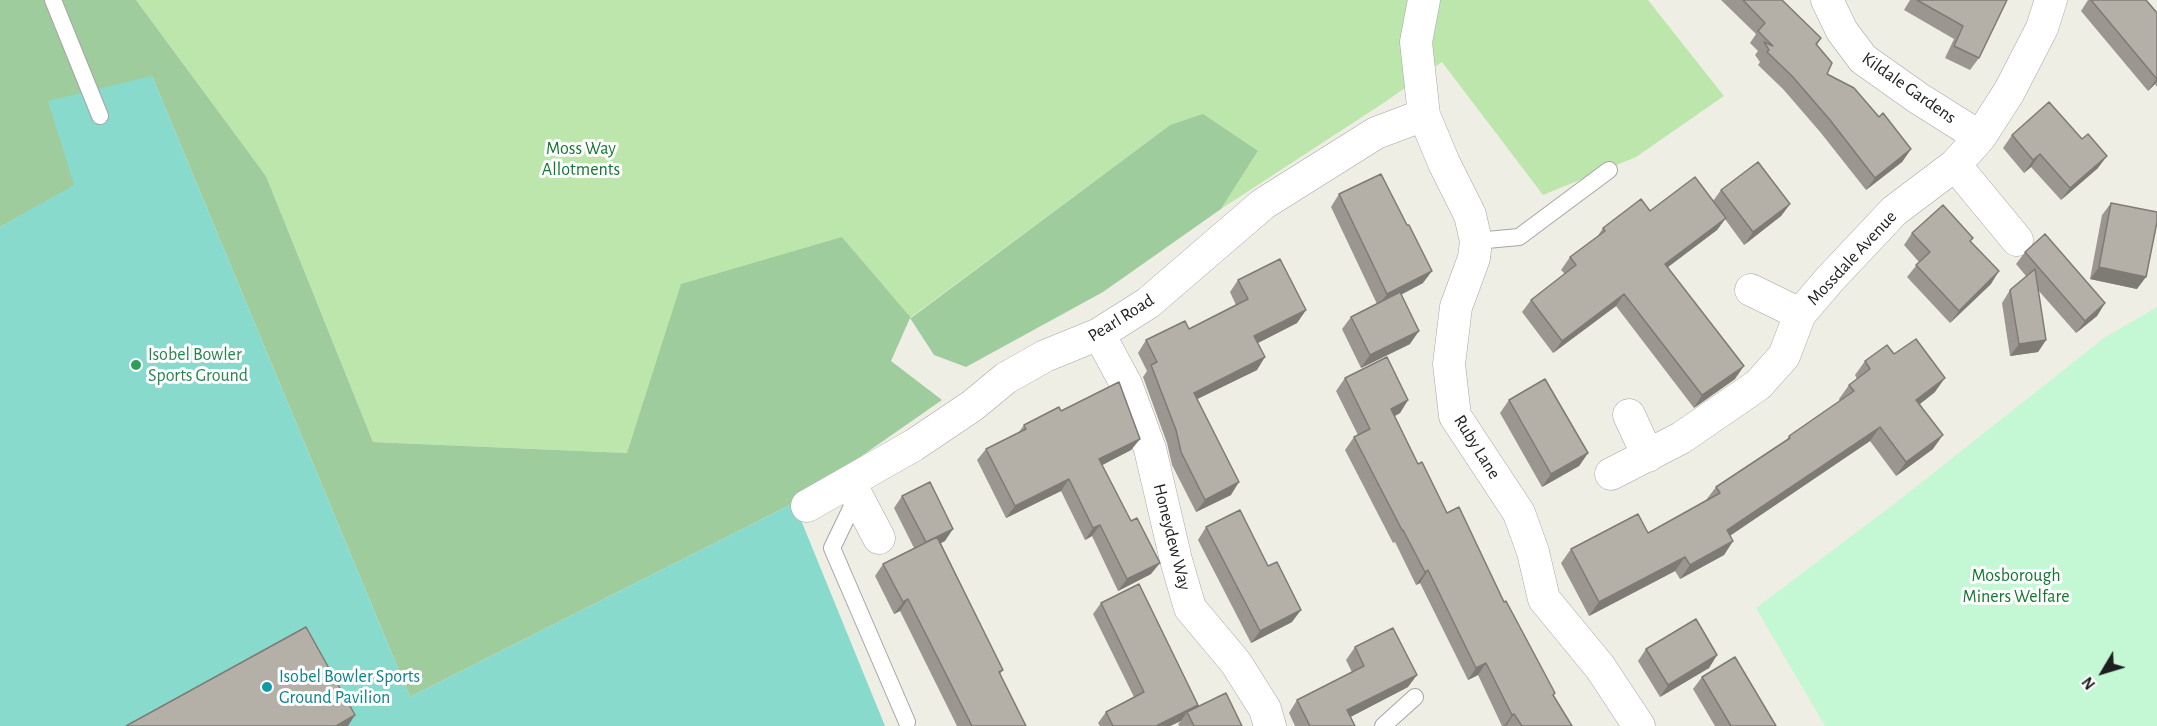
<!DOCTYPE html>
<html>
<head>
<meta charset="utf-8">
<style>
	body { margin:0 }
	#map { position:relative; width:2157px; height:726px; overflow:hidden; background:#efeee5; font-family:"Alegreya Sans",sans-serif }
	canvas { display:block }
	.north { position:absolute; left:2073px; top:642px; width:60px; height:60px; -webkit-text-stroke:4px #fff; paint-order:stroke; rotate:232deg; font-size:16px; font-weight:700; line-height:24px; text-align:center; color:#1e1e1e }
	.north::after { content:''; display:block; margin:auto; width:21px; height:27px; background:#1e1e1e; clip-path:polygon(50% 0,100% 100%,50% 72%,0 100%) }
</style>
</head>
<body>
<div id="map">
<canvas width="2157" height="726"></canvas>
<div class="north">N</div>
</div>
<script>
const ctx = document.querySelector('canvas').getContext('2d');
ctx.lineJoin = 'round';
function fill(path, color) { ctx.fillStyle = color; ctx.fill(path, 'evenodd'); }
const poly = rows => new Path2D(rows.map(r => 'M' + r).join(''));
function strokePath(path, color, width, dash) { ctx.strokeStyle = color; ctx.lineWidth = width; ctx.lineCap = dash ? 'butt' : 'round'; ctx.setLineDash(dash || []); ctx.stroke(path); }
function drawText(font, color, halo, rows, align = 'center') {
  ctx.font = font + ' "Alegreya Sans",sans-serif'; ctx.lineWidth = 6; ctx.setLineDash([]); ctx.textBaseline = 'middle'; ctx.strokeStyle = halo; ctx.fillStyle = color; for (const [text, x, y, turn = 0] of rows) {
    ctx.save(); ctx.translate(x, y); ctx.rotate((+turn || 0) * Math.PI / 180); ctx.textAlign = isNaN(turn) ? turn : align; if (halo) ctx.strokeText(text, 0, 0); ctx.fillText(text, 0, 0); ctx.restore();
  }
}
const grass = poly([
	[136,0,1648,0,1724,96,1636,157,1543,195,1442,62,1385,102,1221,209,1258,151,1170,125,910,318,842,237,627,453,373,442,266,176]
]);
const forest = poly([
	[0,0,136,0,266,176,373,442,627,453,681,284,842,237,911,318,1170,125,1203,114,1258,151,1221,209,1103,292,966,367,934,355,910,318,891,361,942,400,794,503,410,697,152,76,74,186,0,227]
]);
const park = poly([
	[2157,307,2157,726,1825,726,1756,608,1898,501,2104,338]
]);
const pitch = poly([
	[152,76,410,697,794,503,885,726,0,726,0,227,74,185,48,101]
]);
const lane = poly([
	[53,0,100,116],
	[1476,241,1519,237,1609,170],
	[857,496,832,548,907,722],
	[1383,726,1415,697]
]);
const street = poly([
	[1424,0,1416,42,1424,115,1444,163,1470,215,1476,241,1474,258,1456,307,1449,364,1455,416,1519,513,1533,552,1544,599,1600,667,1639,726],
	[1827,0,1842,31,1863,59,1918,98,1980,137],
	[1955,165,2017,240],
	[1751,290,1800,314],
	[1099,334,1126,384,1150,449,1176,560,1190,608,1236,663,1265,709,1270,726],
	[1629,415,1648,456],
	[1611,474,1681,438,1758,385,1784,356,1800,314,1830,279,1894,211,1955,165,1980,137,2009,92,2042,28,2051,0],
	[850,483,879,538],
	[807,506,914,445,972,406,1006,378,1045,356,1099,334,1148,303,1263,204,1376,133,1424,115]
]);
const wall = poly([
	[1721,0,1782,0,1821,38,1817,45,1827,74,1879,117,1911,149,1902,162,1866,190,1821,133,1783,89,1758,65,1760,62,1755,55,1758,51,1750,43,1756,34],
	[1910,0,2007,0,1979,58,1970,70,1945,58,1954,39,1904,10],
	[2088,0,2146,0,2157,13,2157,87,2155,84,2148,91,2081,11],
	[2012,135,2098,168,2061,200,2031,167,2024,173,2003,148],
	[1721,190,1790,204,1781,216,1744,245,1725,219,1717,230,1668,267,1735,379,1694,408,1616,306,1553,353,1522,312,1531,300,1565,274,1561,270,1570,257,1597,237,1603,228,1650,211,1713,201],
	[1339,194,1423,283,1401,295,1410,344,1361,368,1342,329,1351,317,1377,304,1331,207],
	[2111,203,2137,289,2090,279,2102,215],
	[1912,233,1973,238,1970,241,1991,284,1950,323,1907,277,1919,262,1904,245],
	[2025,252,2105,303,2097,316,2076,333,2038,290,2046,340,2038,352,2010,356,2002,303,2010,290,2026,276,2016,264],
	[1238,280,1306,310,1297,323,1258,343,1257,370,1197,399,1231,495,1196,512,1172,465,1167,443,1143,377,1147,371,1138,353,1146,340,1189,329,1236,305,1230,292],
	[1894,354,1935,392,1920,404,1933,449,1896,476,1870,441,1730,535,1733,541,1724,555,1680,579,1675,571,1589,616,1561,563,1571,549,1648,533,1706,500,1716,487,1786,441,1789,436,1840,401,1839,399,1849,385,1857,379,1855,375,1865,361],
	[1345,378,1408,400,1400,413,1395,416,1418,464,1447,513,1504,602,1555,693,1553,696,1572,726,1502,726,1478,675,1468,680,1420,583,1416,585,1395,542,1393,543,1345,450,1354,437,1358,435,1336,391],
	[1509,400,1588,453,1579,466,1542,487,1500,413],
	[1061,411,1140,439,1131,450,1102,465,1151,574,1118,591,1092,536,1085,540,1061,491,1006,518,977,460,986,449,1019,432,1024,425],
	[902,496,945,541,941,543,1003,670,1000,674,1026,726,957,726,900,611,894,614,875,576,883,564,914,548,894,508],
	[1206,527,1292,622,1251,643,1198,540],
	[1101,603,1196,707,1242,726,1179,726,1178,724,1181,721,1170,726,1100,726,1098,723,1106,712,1134,697,1093,614],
	[1355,647,1408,687,1350,717,1355,726,1295,726,1289,713,1297,700,1352,672,1346,660],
	[1646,649,1717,655,1709,668,1660,697,1638,661],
	[1702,677,1776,726,1715,726,1693,689]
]);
const shadedWall = poly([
	[2157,78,2157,81,2155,84,2148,91],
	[1911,149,1902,162,1866,190,1875,178],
	[2040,154,2031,167,2024,173,2033,160],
	[2107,156,2098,168,2061,200,2070,188],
	[1790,204,1781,216,1744,245,1753,232],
	[1726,218,1717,230,1656,276,1665,264],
	[2099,267,2146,277,2137,289,2090,279],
	[1432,271,1423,283,1378,306,1387,294],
	[1999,271,1991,284,1950,323,1959,311],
	[1624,294,1616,306,1553,353,1562,341],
	[2105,303,2097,316,2076,333,2085,321],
	[1306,310,1297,323,1246,349,1254,336],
	[1419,331,1410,344,1361,368,1370,355],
	[2046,340,2038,352,2010,356,2019,344],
	[1265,357,1257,370,1185,405,1194,393],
	[1744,366,1735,379,1694,408,1702,395],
	[1945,378,1935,392,1907,414,1916,400],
	[1408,400,1400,413,1383,422,1391,409],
	[1880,427,1870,441,1718,544,1727,530],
	[1943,435,1933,449,1896,476,1906,462],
	[1140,439,1131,450,1091,471,1099,459],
	[1588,453,1579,466,1542,487,1551,474],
	[1069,479,1061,491,1006,518,1015,506],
	[1239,482,1231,495,1196,512,1205,500],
	[1100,525,1092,536,1085,540,1093,528],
	[953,529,945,541,917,555,926,542],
	[1733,541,1724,555,1680,579,1690,565],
	[1685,557,1675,571,1589,616,1599,602],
	[1160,563,1151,574,1118,591,1127,579],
	[1428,570,1420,583,1416,585,1425,572],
	[908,599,900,611,894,614,903,602],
	[1301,610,1292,622,1251,643,1260,631],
	[1717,655,1709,668,1660,697,1668,685],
	[1486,663,1478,675,1468,680,1476,668],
	[1417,675,1408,687,1339,723,1347,710],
	[1198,705,1190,716,1187,712,1181,721,1170,726,1156,726],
	[1514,714,1506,726,1504,726,1512,715],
	[355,715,348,726,336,726]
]);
const building = poly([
	[1743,0,1782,0,1821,38,1816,44,1832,63,1827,74,1854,88,1879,117,1883,113,1911,149,1875,178,1830,120,1792,76,1767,52,1769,50,1764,42,1773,46,1758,31,1765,23,1743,0],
	[1917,0,2007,0,1979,58,1954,46,1963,26,1917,0],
	[2091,0,2146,0,2157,13,2157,78,2156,78,2091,0],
	[2049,102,2082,139,2088,134,2107,156,2070,188,2040,154,2033,160,2012,135,2049,102],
	[1758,162,1790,204,1753,232,1721,190,1758,162],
	[1381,174,1407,225,1409,225,1432,271,1387,294,1339,194,1381,174],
	[1695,177,1726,218,1665,264,1744,366,1702,395,1624,294,1562,341,1531,300,1576,265,1570,257,1605,231,1603,228,1641,199,1650,211,1695,177],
	[2111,203,2157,212,2157,222,2146,277,2099,267,2111,203],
	[1943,205,1973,238,1970,241,1999,271,1959,311,1916,265,1930,252,1912,233,1943,205],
	[2045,234,2105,303,2085,321,2025,252,2045,234],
	[1280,259,1306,310,1254,336,1265,357,1194,393,1239,482,1205,500,1181,452,1176,430,1151,365,1157,362,1146,340,1185,321,1189,329,1248,299,1238,280,1280,259],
	[2035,269,2046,340,2019,344,2010,290,2035,269],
	[1400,292,1419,331,1370,355,1351,317,1400,292],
	[1916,339,1945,378,1916,400,1943,435,1906,462,1880,427,1727,530,1733,541,1690,565,1685,557,1599,602,1571,549,1638,514,1648,533,1720,493,1716,487,1790,438,1789,436,1854,391,1849,385,1870,369,1865,361,1887,345,1894,354,1916,339],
	[1387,357,1408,400,1391,409,1418,464,1422,462,1447,513,1459,507,1504,602,1506,601,1555,693,1553,695,1572,726,1522,726,1514,714,1512,715,1486,663,1476,668,1428,570,1425,572,1403,530,1402,530,1354,437,1370,429,1345,378,1387,357],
	[1545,379,1588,453,1551,474,1509,400,1545,379],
	[1119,382,1140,439,1099,459,1131,521,1137,518,1160,563,1127,579,1100,525,1093,528,1069,479,1015,506,986,449,1026,429,1024,425,1059,407,1061,411,1119,382],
	[930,482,953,529,926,542,902,496,930,482],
	[1240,510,1268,566,1277,562,1301,610,1260,631,1206,527,1240,510],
	[937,537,1003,670,999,672,1026,726,972,726,908,599,903,602,883,564,937,537],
	[1139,584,1198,705,1156,726,1113,726,1106,712,1144,692,1101,603,1139,584],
	[1696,619,1717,655,1668,685,1646,649,1696,619],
	[306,627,355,715,336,726,126,726,306,627],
	[1393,628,1417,675,1347,710,1355,726,1310,726,1297,700,1364,666,1355,647,1393,628],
	[1735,657,1776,726,1731,726,1702,677,1735,657],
	[1226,693,1242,726,1194,726,1187,712,1226,693]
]);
const markers = [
	[136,365,6,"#2e9e5b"],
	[267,687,6,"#0f9aa8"]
];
const streetNames = [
	["Kildale Gardens",1909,88,35],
	["Mossdale Avenue",1852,258,-47],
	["Pearl Road",1121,318,-32],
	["Ruby Lane",1477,447,58],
	["Honeydew Way",1172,537,76]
];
const parkNames = [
	["Moss Way",581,149],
	["Allotments",581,170],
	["Mosborough",2016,576],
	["Miners Welfare",2016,597]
];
const leisureNames = [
	["Isobel Bowler",148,355],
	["Sports Ground",148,376]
];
const cultureNames = [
	["Isobel Bowler Sports",279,677],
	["Ground Pavilion",279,698]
];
fill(grass, '#bde6ad');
fill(forest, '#9fcc9c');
fill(park, '#c4f7d3');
fill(pitch, '#87dacc');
strokePath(lane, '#a5a5a5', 18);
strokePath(street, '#a5a5a5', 33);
strokePath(lane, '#fff', 16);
strokePath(street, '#fff', 32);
fill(wall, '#9b9790');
fill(shadedWall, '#7e7b75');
fill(building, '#b4b0a7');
strokePath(building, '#7e7b75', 1.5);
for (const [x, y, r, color] of markers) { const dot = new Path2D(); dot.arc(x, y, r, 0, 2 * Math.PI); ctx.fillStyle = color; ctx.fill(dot); strokePath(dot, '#fff', 2); }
drawText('18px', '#1e1e1e', '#fff', streetNames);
drawText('18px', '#117830', '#fff', parkNames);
drawText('18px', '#27864d', '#fff', leisureNames, 'left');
drawText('18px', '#0d838f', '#fff', cultureNames, 'left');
</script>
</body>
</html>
